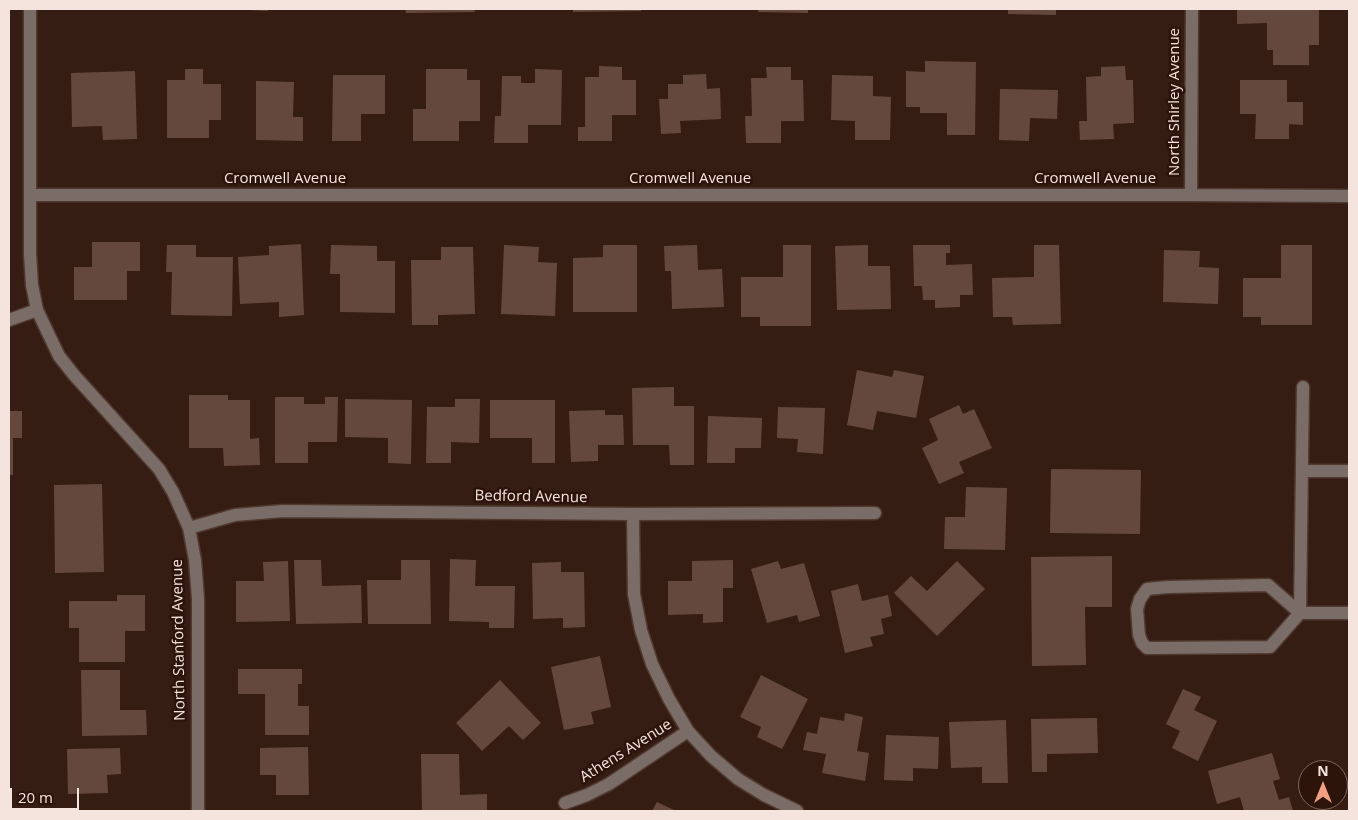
<!DOCTYPE html>
<html>
<head>
<meta charset="utf-8">
<style>
	body { margin:0 }
	#map { position:relative; width:1358px; height:820px; overflow:hidden; background:#361d14; font-family:"Open Sans",sans-serif }
	canvas { display:block }
	.frame { position:absolute; inset:0; border:10px solid #f5e3dd; pointer-events:none }
	.north { position:absolute; left:1298px; top:760px; width:50px; height:50px; box-sizing:border-box; background:#2c140b; border:1px solid #7c675f; border-radius:50%; rotate:0deg; font-size:14px; font-weight:700; line-height:20px; text-align:center; color:#f5e3dd }
	.north::after { content:''; display:block; margin:auto; width:18px; height:22px; background:#f2a081; clip-path:polygon(50% 0,100% 100%,50% 72%,0 100%) }
	.scale { position:absolute; left:10px; top:788px; width:69px; height:22px; box-sizing:border-box; border:2px solid #f5e3dd; border-top:0; padding-left:6px; font-size:15px; line-height:18px; white-space:nowrap; color:#f5e3dd; -webkit-text-stroke:4px #2c140b; paint-order:stroke }
</style>
</head>
<body>
<div id="map">
<canvas width="1358" height="820"></canvas>
<div class="frame"></div>
<div class="north">N</div>
<div class="scale">20 m</div>
</div>
<script>
const ctx = document.querySelector('canvas').getContext('2d');
ctx.lineJoin = 'round';
function fill(path, color) { ctx.fillStyle = color; ctx.fill(path, 'evenodd'); }
const poly = rows => new Path2D(rows.map(r => 'M' + r).join(''));
function strokePath(path, color, width, dash) { ctx.strokeStyle = color; ctx.lineWidth = width; ctx.lineCap = dash ? 'butt' : 'round'; ctx.setLineDash(dash || []); ctx.stroke(path); }
function drawText(font, color, halo, rows, align = 'center') {
  ctx.font = font + ' "Open Sans",sans-serif'; ctx.lineWidth = 5; ctx.setLineDash([]); ctx.textBaseline = 'middle'; ctx.strokeStyle = halo; ctx.fillStyle = color; for (const [text, x, y, turn = 0] of rows) {
    ctx.save(); ctx.translate(x, y); ctx.rotate((+turn || 0) * Math.PI / 180); ctx.textAlign = isNaN(turn) ? turn : align; if (halo) ctx.strokeText(text, 0, 0); ctx.fillText(text, 0, 0); ctx.restore();
  }
}
const building = poly([
	[250,9,268,9,268,11,250,10],
	[405,9,474,9,475,12,406,13],
	[573,9,641,9,641,11,573,12],
	[758,9,808,9,808,13,758,12],
	[1008,9,1056,9,1056,15,1008,14],
	[1237,9,1319,9,1319,45,1309,45,1309,65,1273,65,1273,50,1267,50,1267,23,1237,24],
	[925,61,976,62,975,135,947,135,947,113,920,113,920,107,906,107,906,71,925,72],
	[599,66,622,67,622,80,636,80,636,115,612,115,612,141,578,141,578,127,585,127,585,77,599,77],
	[1125,66,1126,80,1133,80,1134,123,1113,124,1114,139,1080,140,1079,121,1087,121,1086,77,1101,76,1101,67],
	[766,67,791,67,791,80,803,80,804,121,781,121,781,143,746,143,745,116,752,116,751,78,767,78],
	[185,69,203,69,203,84,221,84,221,120,209,120,209,138,167,138,167,80,185,80],
	[426,69,467,69,467,80,480,80,480,121,459,121,459,141,413,141,413,109,426,109],
	[535,69,562,70,561,125,528,125,528,143,494,143,495,116,501,116,502,76,521,76,521,83,535,83],
	[135,71,137,139,103,140,102,126,72,127,71,73],
	[706,74,707,89,720,88,721,119,680,121,681,133,661,134,659,99,668,99,668,84,683,84,683,75],
	[333,75,385,75,385,114,361,114,361,141,332,141],
	[832,75,873,76,873,96,891,97,890,140,855,140,855,121,831,120],
	[1240,80,1287,80,1287,102,1303,102,1303,125,1289,124,1289,139,1255,139,1256,114,1240,114],
	[256,81,294,82,293,117,303,117,303,141,256,140],
	[1000,89,1058,90,1057,119,1030,118,1029,141,999,140],
	[92,242,140,242,140,271,127,271,127,300,74,300,74,267,92,267],
	[301,244,304,315,279,317,279,302,240,304,238,257,269,255,269,246],
	[167,245,196,245,196,257,233,257,232,316,171,315,172,272,166,272],
	[331,245,377,246,377,261,395,261,395,313,340,312,340,274,330,274],
	[504,245,539,247,538,262,557,263,555,316,501,314],
	[603,245,637,245,637,312,573,312,573,258,603,257],
	[697,245,698,270,722,269,724,307,672,309,671,271,665,271,664,246],
	[783,245,811,245,811,326,760,326,760,317,741,317,741,277,783,277],
	[868,245,868,266,890,266,891,309,837,310,835,246],
	[913,245,950,245,950,253,946,253,946,265,972,264,973,295,960,295,960,307,935,308,935,300,923,300,922,286,914,286],
	[1034,245,1059,245,1061,324,1013,325,1012,317,993,317,992,278,1034,277],
	[1281,245,1312,245,1312,325,1261,325,1261,317,1243,317,1243,278,1281,278],
	[441,247,473,247,475,314,438,315,438,325,412,325,411,260,441,260],
	[1164,250,1200,251,1199,267,1219,268,1218,304,1163,302],
	[857,370,892,377,894,370,924,376,916,418,877,411,873,430,847,425],
	[674,387,674,406,694,406,694,465,670,465,669,445,633,445,632,388],
	[189,395,228,395,228,400,250,400,250,439,259,438,260,465,224,466,223,448,189,448],
	[275,397,304,397,304,404,325,404,325,397,338,397,337,442,308,442,308,463,275,463],
	[345,399,412,400,411,464,388,463,388,438,345,437],
	[455,399,480,399,479,443,451,442,451,463,426,463,427,407,455,407],
	[490,400,555,400,555,463,532,463,532,438,490,438],
	[959,405,963,414,974,409,992,448,959,462,964,473,939,484,922,448,938,440,929,419],
	[778,407,825,408,823,454,797,452,798,439,777,438],
	[605,410,605,415,623,415,624,445,598,445,598,461,571,462,569,411],
	[9,411,22,411,22,438,13,438,13,475,9,475],
	[708,416,762,418,761,448,735,448,735,463,707,463],
	[1051,469,1141,470,1140,534,1050,533],
	[102,484,104,572,55,573,54,485],
	[966,487,1007,488,1005,550,944,549,945,517,965,517],
	[1112,556,1112,607,1085,607,1086,665,1032,666,1031,557],
	[450,559,476,560,475,586,515,586,514,628,489,628,489,622,449,621],
	[294,560,321,560,322,586,361,585,362,623,296,624],
	[401,560,430,560,431,624,368,624,367,580,401,580],
	[733,560,733,588,723,588,723,622,703,623,703,614,668,615,668,581,692,581,692,561],
	[288,561,290,621,236,622,236,581,264,581,263,562],
	[778,561,781,569,804,563,820,616,799,622,797,615,767,623,751,569],
	[957,561,985,589,937,636,894,593,911,576,927,591],
	[561,562,561,572,584,572,585,627,563,628,563,618,533,619,532,563],
	[858,584,862,601,888,595,892,616,881,619,884,634,870,637,873,646,845,653,831,591],
	[117,595,145,595,145,631,125,631,125,662,79,662,79,628,69,628,69,601,117,601],
	[600,656,611,707,591,712,594,724,564,730,551,667],
	[238,669,302,669,302,684,298,684,298,706,309,706,309,735,265,735,265,694,238,694],
	[81,670,120,670,120,710,146,710,147,735,82,736],
	[761,675,808,699,782,749,757,737,761,727,740,717],
	[500,680,541,723,523,740,509,726,482,751,456,723],
	[1183,689,1201,697,1194,710,1217,721,1198,761,1172,748,1180,731,1166,724],
	[845,713,863,717,857,751,869,753,865,781,822,773,826,754,803,750,807,732,817,734,820,717,844,721],
	[1097,718,1098,753,1047,754,1047,772,1032,772,1031,719],
	[1006,720,1008,783,982,783,982,767,951,768,949,722],
	[886,735,939,737,938,769,913,768,913,781,884,780],
	[308,747,309,795,276,795,276,775,260,775,260,748],
	[120,748,121,774,107,775,108,793,68,794,67,749],
	[1272,753,1280,779,1273,781,1279,800,1289,797,1293,811,1244,811,1240,797,1217,804,1208,771],
	[421,754,459,754,460,795,487,794,487,811,422,811],
	[657,802,676,811,652,811]
]);
const minor = poly([
	[30,9,30,254,32,285,37,310,59,356,74,375,159,469,173,492,189,528,195,560,198,599,198,811],
	[30,195,1191,195,1349,196],
	[1191,195,1192,9],
	[9,320,37,310],
	[1303,387,1300,613,1270,647,1147,648,1142,643,1139,635,1137,609,1140,599,1147,589,1168,587,1268,585,1300,613,1349,613],
	[1302,471,1349,471],
	[633,514,634,594,641,630,652,664,669,699,688,731,711,756,738,779,764,795,797,811],
	[189,528,235,515,283,511,633,514,875,513],
	[565,803,587,795,609,784,688,731]
]);
const streetNames = [
	["North Shirley Avenue",1175,102,-90],
	["Cromwell Avenue",285,179],
	["Cromwell Avenue",690,179],
	["Cromwell Avenue",1095,179],
	["Bedford Avenue",531,497,1],
	["North Stanford Avenue",179,640,-91],
	["Athens Avenue",626,751,-32]
];
fill(building, '#65483d');
strokePath(minor, '#513930', 15);
strokePath(minor, '#7a6c67', 12);
drawText('15px', '#f5e3dd', '#2c140b', streetNames);
</script>
</body>
</html>
